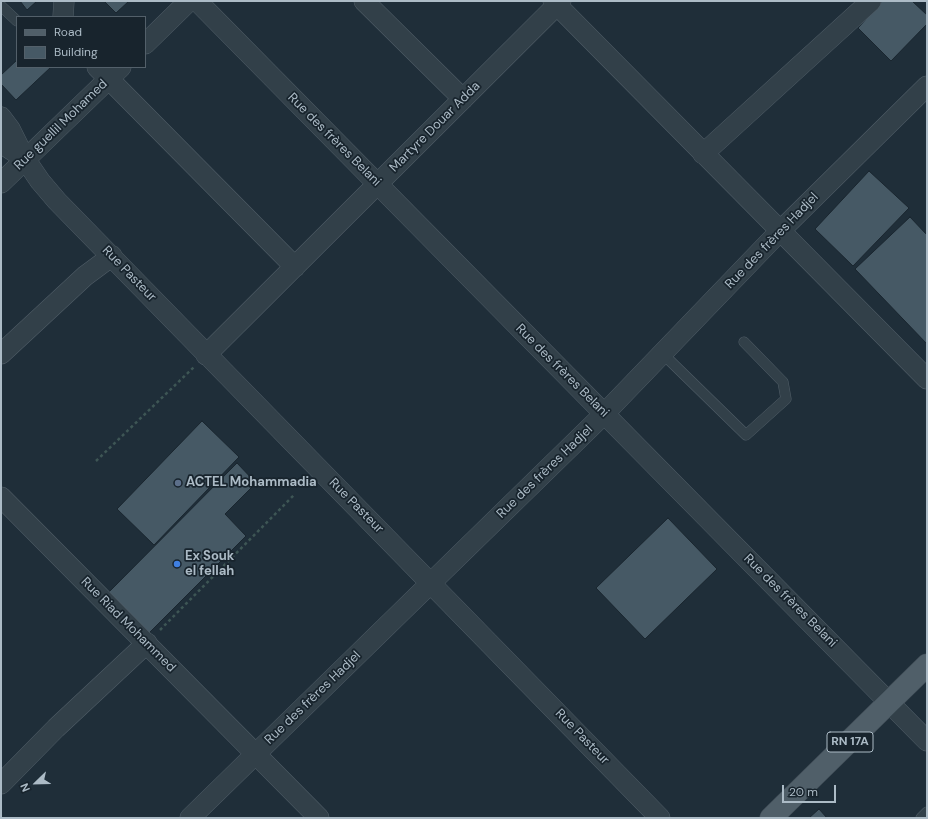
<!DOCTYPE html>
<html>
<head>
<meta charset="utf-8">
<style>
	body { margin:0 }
	#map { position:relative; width:928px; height:819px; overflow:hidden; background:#1f2e39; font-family:"DM Sans",sans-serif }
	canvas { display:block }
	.frame { position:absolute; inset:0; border:2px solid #acbbc6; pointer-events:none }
	.legend { position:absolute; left:16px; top:16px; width:130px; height:52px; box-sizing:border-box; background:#18242d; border:1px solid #53606a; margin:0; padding:5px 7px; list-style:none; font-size:12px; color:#acbbc6 }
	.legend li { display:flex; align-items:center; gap:8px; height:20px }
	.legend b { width:20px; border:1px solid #53606a }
	.north { position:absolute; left:16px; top:763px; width:40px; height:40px; -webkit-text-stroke:3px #18242d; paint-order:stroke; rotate:247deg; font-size:11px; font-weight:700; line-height:16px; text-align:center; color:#acbbc6 }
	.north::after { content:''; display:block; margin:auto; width:14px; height:18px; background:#acbbc6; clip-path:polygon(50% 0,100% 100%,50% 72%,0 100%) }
	.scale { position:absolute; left:782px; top:785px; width:54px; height:18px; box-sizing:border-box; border:2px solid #acbbc6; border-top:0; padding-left:5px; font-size:12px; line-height:14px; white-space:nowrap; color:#acbbc6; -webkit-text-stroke:3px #18242d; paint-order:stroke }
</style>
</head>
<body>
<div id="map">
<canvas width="928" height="819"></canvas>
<div class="frame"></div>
<ul class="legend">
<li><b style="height:5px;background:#505f69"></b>Road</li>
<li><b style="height:11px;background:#465965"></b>Building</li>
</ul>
<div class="north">N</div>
<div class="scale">20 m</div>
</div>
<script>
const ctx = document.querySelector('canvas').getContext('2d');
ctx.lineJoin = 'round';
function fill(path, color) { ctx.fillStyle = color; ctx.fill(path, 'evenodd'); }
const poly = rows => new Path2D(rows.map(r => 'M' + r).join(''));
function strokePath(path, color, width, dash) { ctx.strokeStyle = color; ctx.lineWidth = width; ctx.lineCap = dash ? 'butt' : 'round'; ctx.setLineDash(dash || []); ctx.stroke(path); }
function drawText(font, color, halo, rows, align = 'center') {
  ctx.font = font + ' "DM Sans",sans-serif'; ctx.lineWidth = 3.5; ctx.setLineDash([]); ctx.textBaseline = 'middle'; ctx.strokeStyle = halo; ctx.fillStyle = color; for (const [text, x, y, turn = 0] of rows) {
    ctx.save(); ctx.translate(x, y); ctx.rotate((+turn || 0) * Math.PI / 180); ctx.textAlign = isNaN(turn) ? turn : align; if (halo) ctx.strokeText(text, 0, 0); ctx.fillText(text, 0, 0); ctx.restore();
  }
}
const building = poly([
	[20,1,37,1,27,10,20,1],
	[104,1,129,1,116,13,104,1],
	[882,1,912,1,927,15,927,24,891,61,858,28,882,1],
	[17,60,17,67,51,67,16,100,1,84,1,75,17,60],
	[869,171,909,208,853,266,815,229,869,171],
	[910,217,927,235,927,344,855,269,910,217],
	[202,421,239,457,154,545,117,509,202,421],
	[237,463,256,483,225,514,246,536,148,634,108,593,237,463],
	[668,518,717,569,645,639,596,588,668,518],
	[819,809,827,818,809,818,819,809]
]);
const path = poly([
	[96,461,194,367],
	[160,630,295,494]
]);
const lane = poly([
	[1,6,17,21],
	[663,354,746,435,786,399,783,382,744,342],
	[921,818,927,812]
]);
const street = poly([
	[197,1,927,741],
	[364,1,463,99],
	[553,1,927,379],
	[63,17,64,1],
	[145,44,189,1],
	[97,67,295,267],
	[1,117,10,129,24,157],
	[1,143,25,159,40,181,57,201,660,818],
	[703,154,871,1],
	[1,183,121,67],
	[1,354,85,276,112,256],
	[206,355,561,1],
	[1,497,319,818],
	[1,784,56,728,147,643],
	[190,818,604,414,780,231,927,86]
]);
const primary = poly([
	[771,818,927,665]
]);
const markers = [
	[178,483,4,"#5c6f8a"],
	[177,564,4,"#3f7fe0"]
];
const shields = [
	[850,742,46]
];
const shieldNames = [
	["RN 17A",850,742]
];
const streetNames = [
	["Rue guellil Mohamed",61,125,-44],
	["Martyre Douar Adda",435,127,-45],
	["Rue des frères Belani",334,140,45],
	["Rue des frères Hadjel",772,241,-46],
	["Rue Pasteur",129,274,46],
	["Rue des frères Belani",562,371,45],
	["Rue des frères Hadjel",545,472,-44],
	["Rue Pasteur",356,506,45],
	["Rue des frères Belani",790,601,45],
	["Rue Riad Mohammed",128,625,45],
	["Rue des frères Hadjel",313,698,-44],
	["Rue Pasteur",582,737,46]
];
const poiNames = [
	["ACTEL Mohammadia",186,483],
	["Ex Souk",185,557],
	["el fellah",185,572]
];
fill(building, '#465965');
strokePath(building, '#1a262f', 1);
strokePath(lane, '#505d67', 11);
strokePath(street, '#505d67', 21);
strokePath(primary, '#3f4b55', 23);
strokePath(path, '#3e5655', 2.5, [3, 3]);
strokePath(lane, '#324049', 10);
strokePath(street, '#324049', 20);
strokePath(primary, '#505f69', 22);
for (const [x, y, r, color] of markers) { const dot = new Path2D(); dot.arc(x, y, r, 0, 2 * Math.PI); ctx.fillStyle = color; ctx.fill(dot); strokePath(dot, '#18242d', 1.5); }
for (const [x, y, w] of shields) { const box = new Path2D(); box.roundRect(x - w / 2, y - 10, w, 20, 3); ctx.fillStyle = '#18242d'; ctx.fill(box); strokePath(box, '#acbbc6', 1); }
drawText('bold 12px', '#acbbc6', null, shieldNames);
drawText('13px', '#acbbc6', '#18242d', streetNames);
drawText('bold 13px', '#acbbc6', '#18242d', poiNames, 'left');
</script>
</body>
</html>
